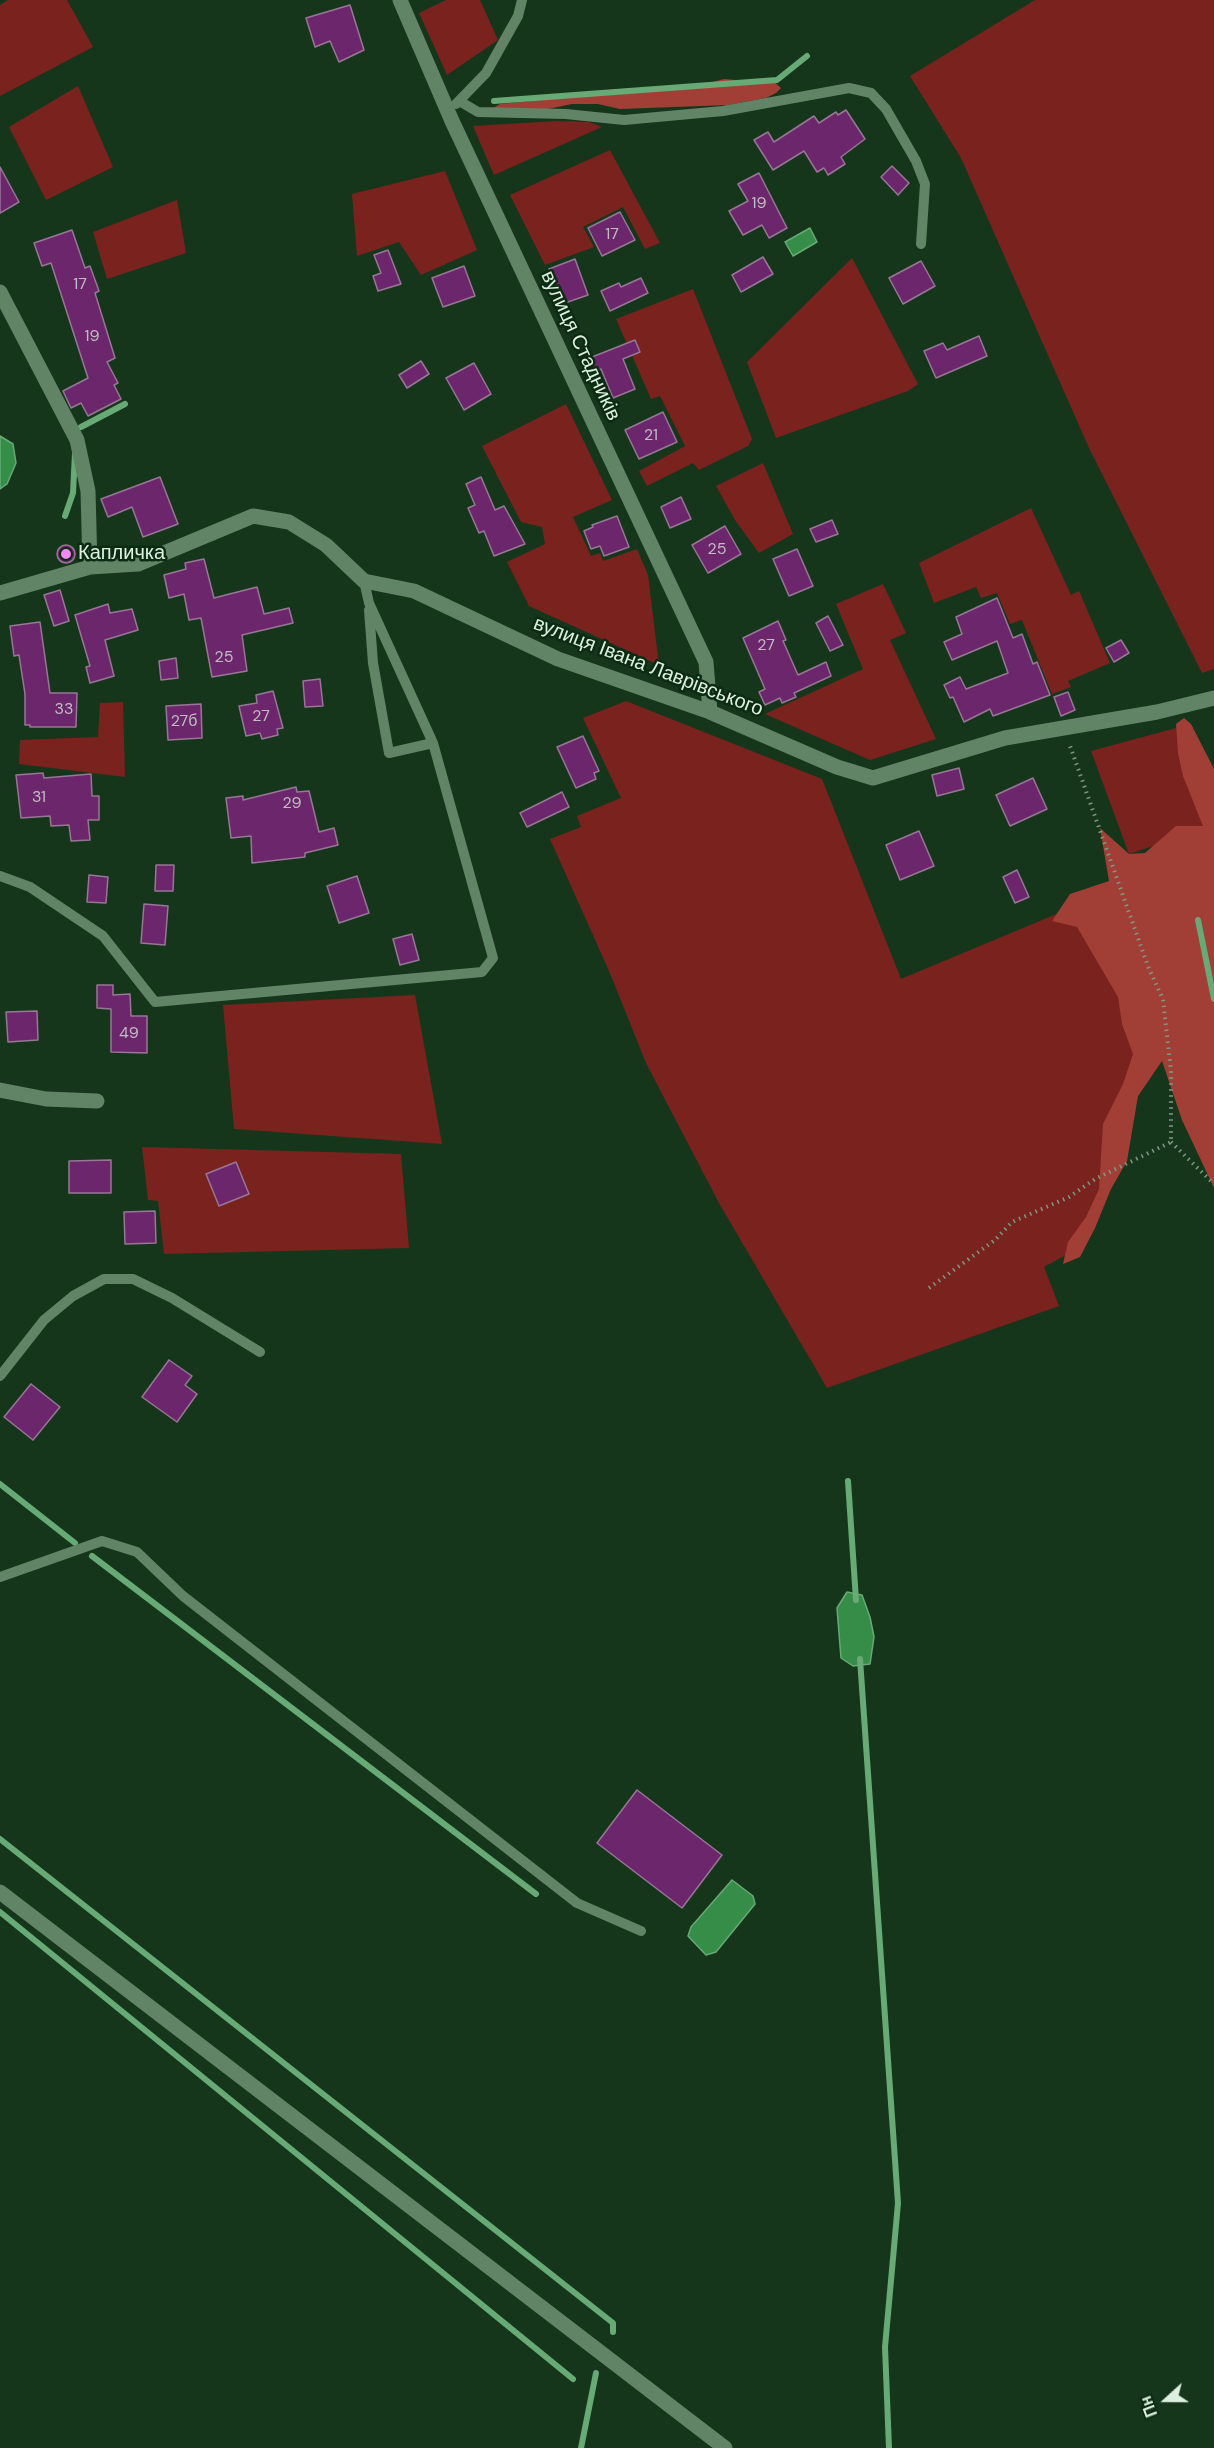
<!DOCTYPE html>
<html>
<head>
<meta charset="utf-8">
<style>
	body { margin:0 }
	#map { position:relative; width:1214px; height:2448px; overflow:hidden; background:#16361c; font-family:"DM Sans",sans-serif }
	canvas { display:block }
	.north { position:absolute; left:1136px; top:2370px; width:60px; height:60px; -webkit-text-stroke:4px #0b2b12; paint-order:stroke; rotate:249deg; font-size:16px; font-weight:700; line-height:24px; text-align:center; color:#ddefdf }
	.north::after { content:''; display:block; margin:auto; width:21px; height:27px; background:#ddefdf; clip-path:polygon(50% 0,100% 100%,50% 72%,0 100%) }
</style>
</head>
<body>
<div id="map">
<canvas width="1214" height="2448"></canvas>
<div class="north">Пн</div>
</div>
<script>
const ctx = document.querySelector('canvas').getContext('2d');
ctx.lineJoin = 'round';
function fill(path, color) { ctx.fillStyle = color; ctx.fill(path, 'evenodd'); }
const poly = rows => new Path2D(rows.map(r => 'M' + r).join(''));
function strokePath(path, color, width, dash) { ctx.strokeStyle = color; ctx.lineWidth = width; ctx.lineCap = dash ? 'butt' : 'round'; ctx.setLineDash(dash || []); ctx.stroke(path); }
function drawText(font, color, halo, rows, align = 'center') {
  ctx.font = font + ' "DM Sans",sans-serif'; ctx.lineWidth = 5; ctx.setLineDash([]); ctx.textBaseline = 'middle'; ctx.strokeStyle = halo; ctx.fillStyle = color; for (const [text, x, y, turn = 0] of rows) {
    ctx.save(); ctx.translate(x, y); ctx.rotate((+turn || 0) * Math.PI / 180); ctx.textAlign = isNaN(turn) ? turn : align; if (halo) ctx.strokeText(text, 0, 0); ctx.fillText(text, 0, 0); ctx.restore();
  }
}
const green = poly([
	[8,0,67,0,93,47,0,96,0,5],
	[446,0,480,0,498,40,447,75,419,13],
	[1035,0,1214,0,1214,669,1202,673,1089,448,961,158,910,76],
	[78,86,113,167,46,200,9,127],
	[556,121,589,122,602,127,494,175,473,126],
	[610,150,660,243,645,249,623,207,583,227,594,247,545,265,510,195],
	[445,171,477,250,421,275,399,242,357,256,352,194],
	[177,200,186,253,107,279,93,232],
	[852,258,918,384,908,391,776,438,747,362],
	[693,289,752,439,748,446,699,470,693,463,647,486,639,471,685,446,660,396,651,399,616,319],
	[566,404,612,500,573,517,591,556,600,553,603,561,637,549,648,575,659,665,529,606,507,562,545,544,542,527,521,522,482,446],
	[763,463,793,534,759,553,735,520,716,486],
	[1031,508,1071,595,1079,591,1110,663,1068,681,1071,687,1052,694,1022,620,1010,624,997,593,981,598,976,587,934,603,919,563],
	[883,584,906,633,890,640,936,739,870,760,765,714,863,669,836,604],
	[626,701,822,779,901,979,1097,897,1146,1008,1138,1096,1084,1245,1044,1267,1059,1306,827,1388,719,1203,646,1063,609,971,550,839,581,827,577,816,621,798,583,718],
	[123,702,125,777,19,764,20,740,98,737,100,703],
	[1191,724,1214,826,1129,854,1091,751],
	[415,995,442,1144,234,1129,223,1005],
	[142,1147,401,1154,409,1248,164,1254,158,1201,148,1200]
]);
const forest = poly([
	[770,78,781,88,776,93,766,98,728,105,620,109,598,104,572,104,519,115,490,110,500,104,705,84,724,79,748,81],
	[1184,718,1191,724,1214,769,1214,1188,1182,1120,1162,1061,1138,1096,1127,1161,1111,1189,1095,1228,1080,1257,1063,1264,1068,1242,1086,1217,1099,1189,1103,1124,1123,1084,1133,1054,1122,1024,1118,997,1077,927,1052,921,1070,894,1109,881,1100,828,1129,854,1145,853,1176,826,1203,826,1183,776,1178,753,1176,724]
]);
const water = poly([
	[810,228,817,242,793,256,785,242,810,228],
	[0,436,13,444,16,463,7,484,0,489,0,436],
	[847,1592,862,1595,870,1617,874,1637,870,1664,853,1666,841,1658,837,1608,847,1592],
	[732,1880,753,1896,755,1904,716,1952,706,1955,688,1936,691,1927,732,1880]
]);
const stream = poly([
	[494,101,777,80,807,56],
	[81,427,125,404],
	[65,516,73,493,75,453],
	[1198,920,1214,999],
	[848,1481,856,1600],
	[0,1484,75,1543],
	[92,1556,536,1894],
	[860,1659,898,2203,885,2347,889,2448],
	[0,1839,613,2323,613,2332],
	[0,1912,573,2379],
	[581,2448,596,2373]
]);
const building = poly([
	[350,5,364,50,339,62,330,41,315,47,306,18,350,5],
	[846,110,865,139,841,157,845,164,828,175,824,168,817,172,804,151,773,170,754,140,768,132,774,142,814,116,819,123,836,112,838,115,846,110],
	[892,166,909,183,898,195,881,177,892,166],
	[0,167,19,202,0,213,0,167],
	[759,173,787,228,769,238,762,225,743,235,729,211,748,201,738,184,759,173],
	[620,212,635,240,602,256,588,228,620,212],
	[72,230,85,268,90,266,99,291,95,293,115,358,107,362,118,383,114,385,121,399,88,416,81,403,71,408,63,391,88,378,51,263,42,266,34,243,72,230],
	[388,250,401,284,378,291,373,276,381,273,374,255,388,250],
	[763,257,773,274,741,292,732,275,763,257],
	[575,259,588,295,562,304,549,269,575,259],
	[921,261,935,286,903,304,889,278,921,261],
	[464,266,475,296,443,307,432,278,464,266],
	[641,278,648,293,610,311,601,291,619,283,621,287,641,278],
	[979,336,987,356,936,378,924,351,943,343,947,350,979,336],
	[635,340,640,352,623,359,635,389,613,398,601,369,588,375,582,361,635,340],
	[421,361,429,374,407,388,399,375,421,361],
	[474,363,491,394,464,410,446,378,474,363],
	[663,412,677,442,639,459,625,430,663,412],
	[160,477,178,524,143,537,132,507,108,517,101,499,160,477],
	[481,477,495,510,504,506,525,544,494,556,484,531,479,533,468,508,475,505,466,484,481,477],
	[681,497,691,519,670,528,661,507,681,497],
	[617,516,629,547,604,556,600,546,591,549,584,531,593,527,592,525,617,516],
	[832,520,838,534,816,542,810,529,832,520],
	[725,526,741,554,708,573,692,545,725,526],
	'57 554a9 9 0 1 1 18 0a9 9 0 1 1-18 0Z',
	[797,549,813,586,789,596,773,559,797,549],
	[204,559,214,598,257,587,264,614,289,608,293,623,242,635,247,671,212,677,201,618,189,620,184,594,169,598,164,575,186,569,185,563,204,559],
	[60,590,69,621,54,626,44,595,60,590],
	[997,598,1013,638,1022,634,1033,664,1037,662,1050,695,993,716,990,709,964,722,953,697,950,698,944,685,960,677,966,689,1008,673,997,641,952,660,944,642,962,634,956,617,997,598],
	[108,604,110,613,132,609,138,630,105,640,114,676,90,683,86,667,90,666,75,615,108,604],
	[828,616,843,645,830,651,816,623,828,616],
	[778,621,786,640,783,641,798,675,826,662,831,676,794,693,796,697,782,703,780,698,765,705,759,692,765,689,743,638,778,621],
	[40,622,50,693,77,693,76,727,30,727,30,725,25,725,25,694,19,655,14,656,10,626,40,622],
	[1121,640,1129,653,1114,662,1106,648,1121,640],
	[176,658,178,678,161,680,159,661,176,658],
	[320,679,323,706,305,707,303,681,320,679],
	[273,691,283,728,277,729,278,735,262,739,260,733,246,736,239,706,257,703,256,695,273,691],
	[1068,692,1075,710,1061,716,1054,697,1068,692],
	[201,704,202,738,168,740,166,706,201,704],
	[583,736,599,771,594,773,596,779,576,788,557,747,583,736],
	[959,768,964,789,937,796,932,775,959,768],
	[43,773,44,778,91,774,92,796,99,796,99,820,88,820,90,840,71,841,69,825,51,826,50,816,21,818,16,775,43,773],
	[1033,778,1047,809,1010,826,996,795,1033,778],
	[296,787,297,792,309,791,319,832,334,828,338,845,305,853,305,857,252,863,251,836,231,838,226,798,243,796,243,800,296,787],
	[562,792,569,807,527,827,520,813,562,792],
	[919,831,934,866,900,880,886,845,919,831],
	[156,865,174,865,173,891,155,891,156,865],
	[1017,870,1029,897,1015,903,1003,877,1017,870],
	[89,875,108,877,106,903,87,902,89,875],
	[357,876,369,913,339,923,327,886,357,876],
	[144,904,168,906,165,945,141,943,144,904],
	[412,934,419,960,400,965,393,939,412,934],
	[97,985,113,985,113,995,130,994,131,1016,147,1016,147,1053,111,1052,111,1009,97,1008,97,985],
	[37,1011,38,1040,8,1042,6,1012,37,1011],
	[111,1160,111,1193,69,1193,69,1161,111,1160],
	[236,1162,249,1194,219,1206,206,1174,236,1162],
	[155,1211,156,1243,125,1244,124,1212,155,1211],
	[169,1360,192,1376,185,1385,197,1394,177,1422,142,1397,169,1360],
	[31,1384,60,1407,33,1440,4,1417,31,1384],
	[637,1790,722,1855,682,1908,597,1843,637,1790]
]);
const path = poly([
	[1171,1142,1214,1184],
	[929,1288,995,1240,1012,1222,1069,1197,1095,1179,1171,1142,1171,1071,1163,999,1149,969,1069,743]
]);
const lane = poly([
	[461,102,478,112,566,114,624,120,723,111,849,88,871,93,886,109,916,161,925,184,921,244],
	[456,104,486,73,518,16,522,0],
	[369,610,373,663,389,753,433,743],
	[0,876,30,887,103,936,155,1002,482,972,493,958,433,743,369,603,364,581],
	[0,1376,44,1320,73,1296,104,1279,133,1279,172,1298,260,1352],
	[0,1577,102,1541,137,1552,183,1596,577,1903,641,1931]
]);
const street = poly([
	[400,0,452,121,706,662,710,712],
	[0,292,77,440,88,491,90,567],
	[0,593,90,567,138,564,253,516,289,522,326,545,364,581,414,591,558,659,710,712,837,767,873,778,1005,738,1157,712,1214,698],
	[0,1090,46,1099,97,1101],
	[0,1892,725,2448]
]);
const markers = [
	[66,554,6,"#f38af1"]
];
const numberNames = [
	["19",759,204],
	["17",612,235],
	["17",80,285],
	["19",92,337],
	["21",651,436],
	["25",717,550],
	["27",766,646],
	["25",224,658],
	["33",64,710],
	["27",261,717],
	["27б",184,722],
	["31",39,798],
	["29",292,804],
	["49",129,1034]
];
const streetNames = [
	["вулиця Стадників",580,346,65],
	["вулиця Івана Лаврівського",648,667,21]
];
const poiNames = [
	["Капличка",78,554]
];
fill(green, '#7a221d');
fill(forest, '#a13f36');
fill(water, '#358d48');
strokePath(water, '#67aa75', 1.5);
strokePath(stream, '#67aa75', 6);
fill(building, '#6c266b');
strokePath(building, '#977796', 1.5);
strokePath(path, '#7f9883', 4, [1.5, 4.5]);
strokePath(lane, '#628466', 10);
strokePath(street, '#628466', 15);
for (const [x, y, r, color] of markers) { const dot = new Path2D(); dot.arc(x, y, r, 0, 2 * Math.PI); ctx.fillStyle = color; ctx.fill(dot); strokePath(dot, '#0b2b12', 2); }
drawText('16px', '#c1bdc2', null, numberNames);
drawText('20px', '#ddefdf', '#0b2b12', streetNames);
drawText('20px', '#ddefdf', '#0b2b12', poiNames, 'left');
</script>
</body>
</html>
